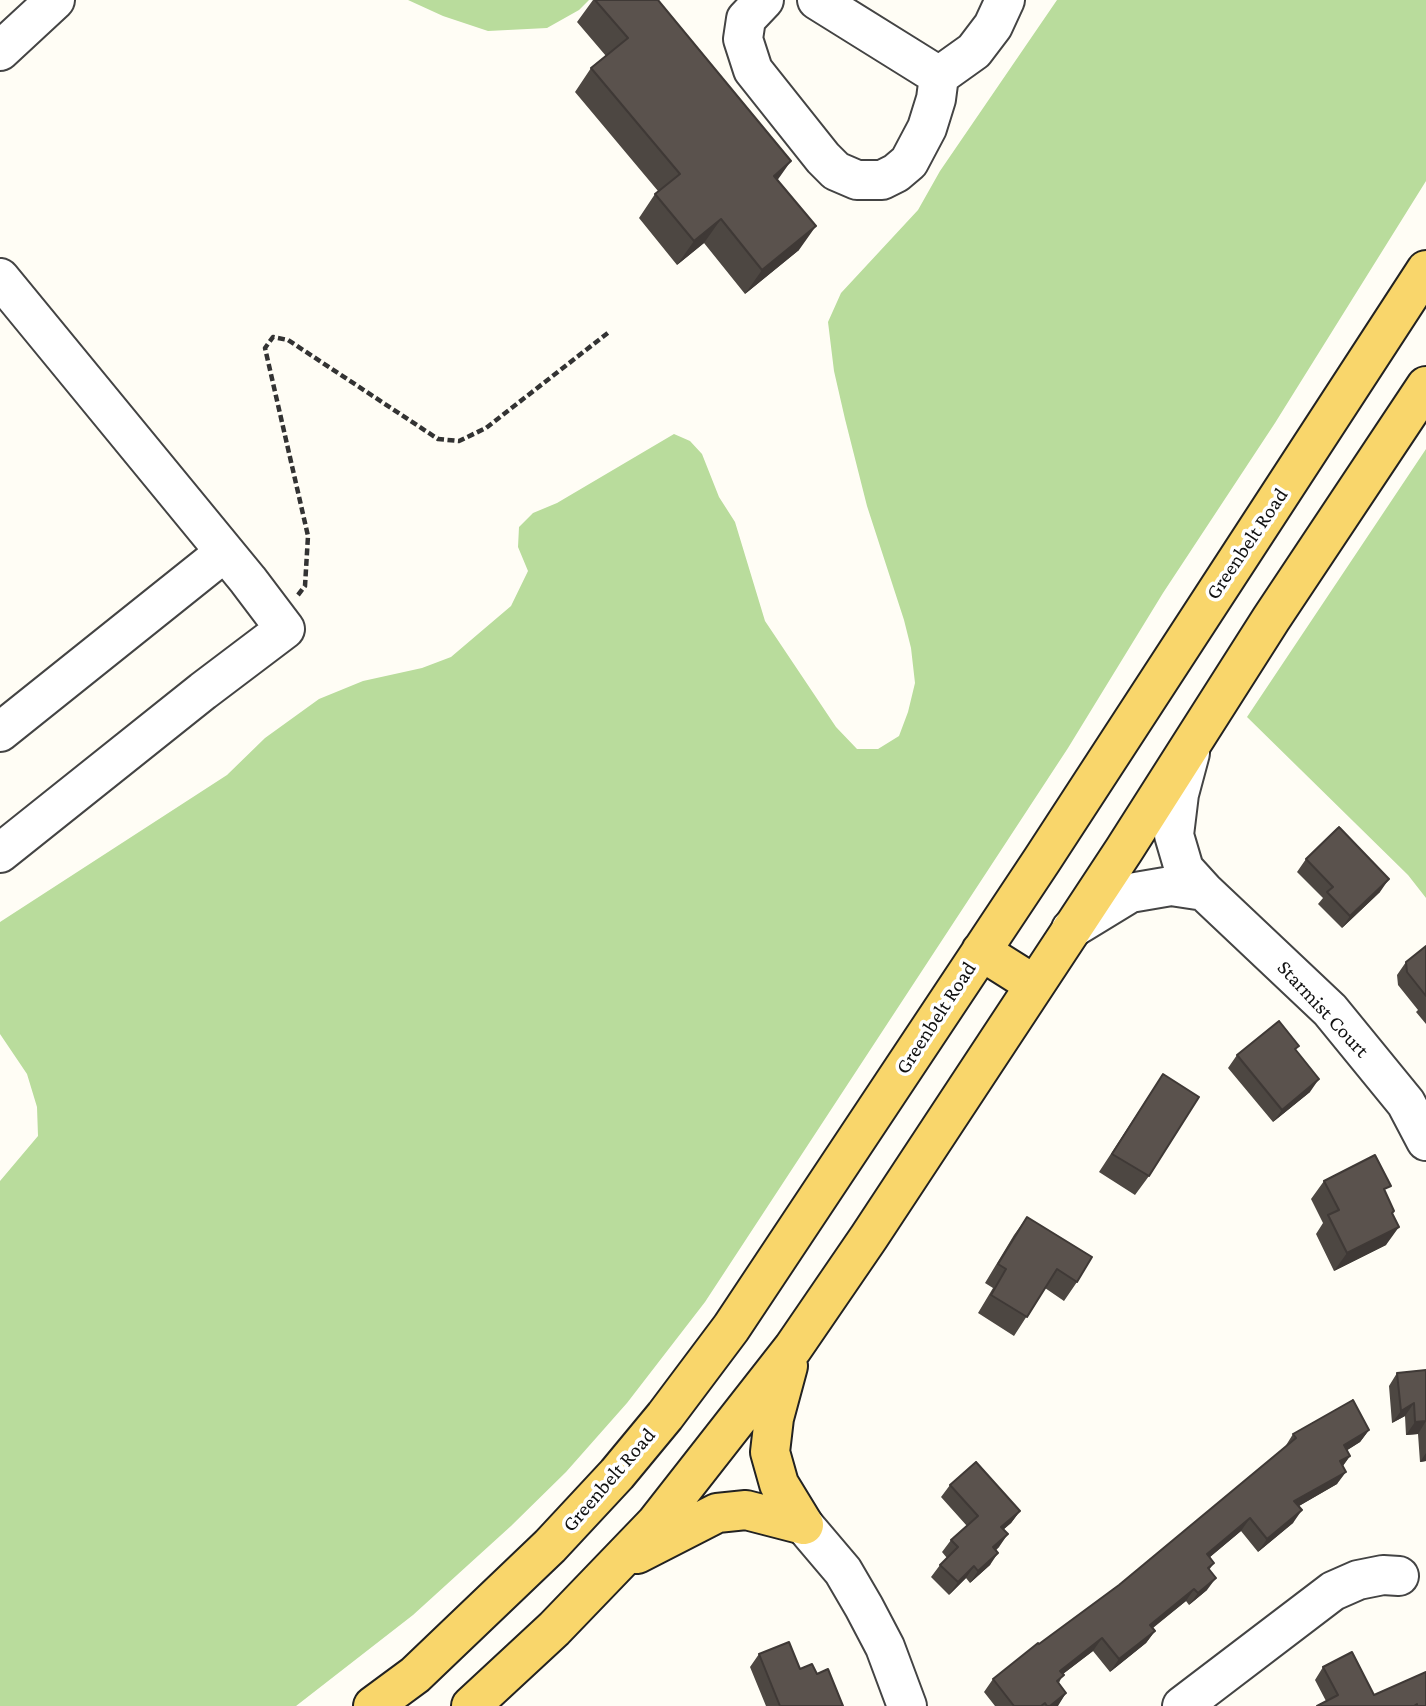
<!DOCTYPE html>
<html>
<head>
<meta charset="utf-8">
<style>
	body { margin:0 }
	canvas { display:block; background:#fffdf5 }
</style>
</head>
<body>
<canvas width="1426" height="1706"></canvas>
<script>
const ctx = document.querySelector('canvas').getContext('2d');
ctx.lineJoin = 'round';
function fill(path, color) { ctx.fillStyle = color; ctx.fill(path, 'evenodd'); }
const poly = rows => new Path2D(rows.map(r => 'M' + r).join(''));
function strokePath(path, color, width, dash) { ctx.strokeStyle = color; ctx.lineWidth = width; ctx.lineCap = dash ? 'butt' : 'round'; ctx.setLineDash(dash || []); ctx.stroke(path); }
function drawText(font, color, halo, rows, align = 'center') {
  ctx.font = font + ' "Crimson Pro",serif'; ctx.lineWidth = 7; ctx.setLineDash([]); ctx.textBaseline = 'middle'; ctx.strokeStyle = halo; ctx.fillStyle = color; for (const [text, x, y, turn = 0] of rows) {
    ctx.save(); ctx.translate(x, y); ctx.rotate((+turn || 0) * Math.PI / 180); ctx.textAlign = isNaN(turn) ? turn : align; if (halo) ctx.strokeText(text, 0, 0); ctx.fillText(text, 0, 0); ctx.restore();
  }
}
const forest = poly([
	[408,0,589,0,579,10,547,28,488,31,443,16],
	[1057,0,1426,0,1426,181,1275,423,1163,593,1068,748,705,1302,627,1403,566,1472,511,1526,413,1615,296,1706,0,1706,0,1181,38,1136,37,1107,27,1074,0,1034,0,922,227,775,265,738,319,699,363,681,422,668,451,657,511,606,528,571,518,547,519,527,533,513,557,503,674,434,690,441,702,454,719,497,735,522,765,621,836,727,857,749,878,749,899,736,908,712,915,683,911,648,904,620,867,506,845,419,834,371,828,322,841,293,918,210,940,171],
	[1426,449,1426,898,1408,875,1247,717]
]);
const path = poly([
	[298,595,305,586,308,536,265,348,273,337,288,340,438,439,459,441,486,428,609,332]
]);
const minor = poly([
	[764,0,746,19,743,39,753,70,823,158,836,171,857,180,882,180,896,173,909,162,927,128,936,99,939,76,974,51,993,26,1005,0],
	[817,0,939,76],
	[0,51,55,0],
	[0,278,248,580,285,629,203,691,0,853],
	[0,732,225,552],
	[1190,753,1179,794,1174,835,1184,869,1204,891,1330,1010,1406,1103,1426,1141],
	[1071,929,1130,893,1171,886,1204,891],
	[804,1525,843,1571,864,1607,885,1647,907,1706],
	[1182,1706,1333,1591,1358,1580,1383,1575,1399,1576]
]);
const major = poly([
	[981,951,1035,985],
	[788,1366,774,1418,770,1452,779,1484,804,1525],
	[637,1554,717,1513,746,1510,804,1525],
	[373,1706,415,1675,550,1546,617,1474,665,1416,731,1328,1042,860,1426,270],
	[471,1706,554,1629,656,1523,793,1348,869,1237,1124,850,1271,619,1426,386]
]);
const wall = poly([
	[593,0,658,0,777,180,799,250,745,294,704,243,677,265,639,218,655,194,658,191,575,92,591,68,606,56,577,22],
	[1306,859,1380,892,1342,928,1318,904,1323,898,1297,872],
	[1426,946,1426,1024,1416,1012,1418,1010,1398,985,1397,975,1406,962],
	[1296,1051,1310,1092,1273,1122,1228,1068,1237,1055],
	[1163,1074,1149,1176,1135,1195,1099,1172],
	[1324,1181,1386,1193,1393,1213,1386,1245,1334,1271,1316,1234,1323,1223,1311,1199],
	[1027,1217,1077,1282,1064,1301,1045,1288,1014,1336,978,1313,993,1288,985,1283,1014,1235],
	[1426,1370,1426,1461,1420,1462,1418,1434,1406,1435,1405,1416,1392,1423,1389,1386,1397,1373],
	[1369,1430,1360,1442,1347,1450,1350,1456,1343,1466,1337,1484,1299,1506,1293,1523,1258,1552,1241,1531,1210,1557,1214,1563,1209,1570,1207,1590,1189,1605,1186,1601,1153,1628,1155,1631,1146,1643,1110,1672,1093,1651,1063,1674,1059,1683,1066,1693,1057,1706,995,1706,984,1692,993,1679,1119,1585,1285,1447,1293,1434],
	[950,1485,1020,1511,1011,1523,1003,1530,999,1547,996,1550,990,1565,970,1583,966,1578,949,1595,931,1577,940,1565,947,1558,942,1552,951,1540,967,1526,941,1497],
	[759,1654,817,1674,843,1706,766,1706,750,1667],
	[1323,1667,1374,1695,1426,1706,1317,1706,1326,1701,1315,1680]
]);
const shadedWall = poly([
	[791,161,774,185,774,176],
	[721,219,704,243,677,265,694,241],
	[816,226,799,250,745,294,762,270],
	[1389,879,1380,892,1342,928,1350,916],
	[1319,1079,1310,1092,1273,1122,1282,1110],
	[1399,1227,1386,1245,1334,1271,1347,1253],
	[1414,1403,1405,1416,1392,1423,1401,1411],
	[1426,1421,1418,1434,1406,1435,1415,1422],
	[1369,1430,1360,1442,1335,1458,1344,1445],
	[1426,1453,1426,1461,1420,1462],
	[1350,1456,1341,1468,1340,1461],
	[1346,1472,1337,1484,1285,1514,1294,1501],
	[1302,1510,1293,1523,1258,1552,1267,1539],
	[1020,1511,1011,1523,992,1539,1001,1527],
	[1250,1518,1241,1531,1198,1567,1207,1554],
	[1008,1534,999,1547,985,1560,993,1547],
	[998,1553,990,1565,970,1583,978,1571],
	[974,1566,966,1578,949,1595,958,1582],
	[1216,1578,1207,1590,1189,1605,1198,1593],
	[1194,1589,1186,1601,1141,1637,1150,1625],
	[1155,1631,1146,1643,1110,1672,1119,1659],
	[1102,1638,1093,1651,1051,1683,1060,1671],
	[1066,1693,1058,1706,1050,1706]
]);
const building = poly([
	[595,0,658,0,791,161,774,176,816,226,762,270,721,219,694,241,655,194,680,174,591,68,628,38,595,0],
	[1339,827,1389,879,1350,916,1327,892,1333,887,1306,859,1339,827],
	[1426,946,1426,996,1407,972,1406,962,1426,946],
	[1279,1021,1299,1046,1295,1049,1319,1079,1282,1110,1237,1055,1279,1021],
	[1163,1074,1199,1097,1149,1176,1112,1154,1163,1074],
	[1375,1155,1391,1186,1384,1189,1394,1211,1392,1213,1399,1227,1347,1253,1328,1215,1339,1210,1324,1181,1375,1155],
	[1027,1217,1092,1257,1077,1282,1057,1269,1027,1317,991,1295,1006,1269,998,1264,1027,1217],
	[1426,1370,1426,1421,1415,1422,1414,1403,1401,1411,1397,1373,1426,1370],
	[1353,1400,1369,1430,1344,1445,1350,1456,1340,1461,1346,1472,1294,1501,1302,1510,1267,1539,1250,1518,1207,1554,1214,1563,1208,1568,1216,1578,1198,1593,1194,1589,1150,1625,1155,1631,1119,1659,1102,1638,1060,1671,1064,1675,1057,1681,1066,1693,1050,1706,1047,1706,1045,1703,1041,1706,1014,1706,993,1679,1038,1643,1039,1644,1119,1585,1296,1438,1293,1434,1353,1400],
	[976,1462,1020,1511,1001,1527,1008,1534,993,1547,998,1553,978,1571,974,1566,958,1582,940,1565,958,1547,951,1540,978,1516,950,1485,976,1462],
	[789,1642,800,1669,812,1664,817,1674,828,1669,843,1706,780,1706,759,1654,789,1642],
	[1352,1652,1374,1695,1426,1672,1426,1706,1417,1706,1417,1704,1414,1706,1317,1706,1338,1695,1323,1667,1352,1652]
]);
const streetNames = [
	["Greenbelt Road",1247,544,-56],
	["Starmist Court",1323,1009,47],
	["Greenbelt Road",936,1018,-57],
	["Greenbelt Road",609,1480,-49]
];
fill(forest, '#b9dc9c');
strokePath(minor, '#444', 42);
strokePath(major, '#222', 42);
strokePath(path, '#333', 4.5, [7, 3.5]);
strokePath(minor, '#fff', 38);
strokePath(major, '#f9d66b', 38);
fill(wall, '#4d4742');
fill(shadedWall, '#3f3936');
fill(building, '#5a524d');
strokePath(building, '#3f3936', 2);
drawText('21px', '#111', '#fff', streetNames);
</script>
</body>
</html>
